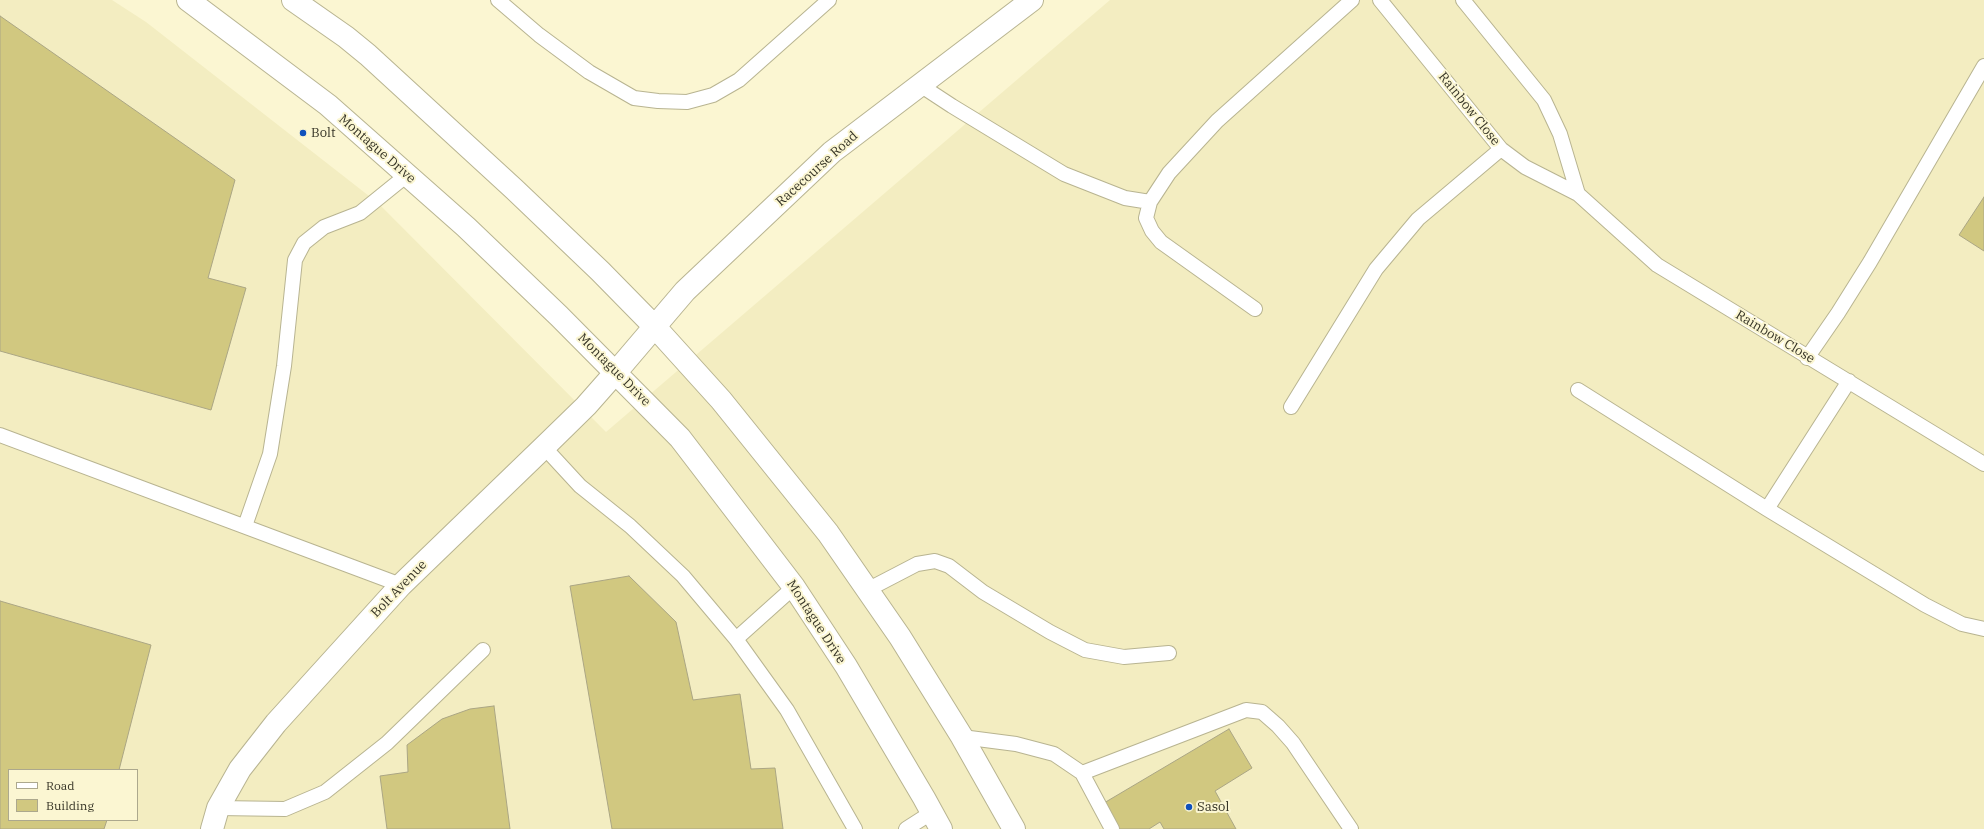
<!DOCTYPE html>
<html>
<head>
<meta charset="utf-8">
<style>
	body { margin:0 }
	#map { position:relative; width:1984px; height:829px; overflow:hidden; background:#fbf6d2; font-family:"IBM Plex Serif",serif }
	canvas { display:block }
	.legend { position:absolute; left:8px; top:769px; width:130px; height:52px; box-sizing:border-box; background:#fbf6d2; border:1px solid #aca88d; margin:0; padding:5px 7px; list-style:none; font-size:12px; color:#363426 }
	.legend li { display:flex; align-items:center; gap:8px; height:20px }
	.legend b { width:20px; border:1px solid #aca88d }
</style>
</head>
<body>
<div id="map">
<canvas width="1984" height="829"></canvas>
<ul class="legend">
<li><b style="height:5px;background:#fff"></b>Road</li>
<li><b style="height:11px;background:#d1c880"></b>Building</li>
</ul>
</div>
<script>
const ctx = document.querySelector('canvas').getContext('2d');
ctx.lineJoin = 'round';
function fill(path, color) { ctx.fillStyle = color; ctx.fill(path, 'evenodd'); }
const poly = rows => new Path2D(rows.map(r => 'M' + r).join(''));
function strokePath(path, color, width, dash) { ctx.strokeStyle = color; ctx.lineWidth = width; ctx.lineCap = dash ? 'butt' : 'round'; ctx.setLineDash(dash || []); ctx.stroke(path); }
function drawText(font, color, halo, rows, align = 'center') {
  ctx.font = font + ' "IBM Plex Serif",serif'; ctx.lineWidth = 4; ctx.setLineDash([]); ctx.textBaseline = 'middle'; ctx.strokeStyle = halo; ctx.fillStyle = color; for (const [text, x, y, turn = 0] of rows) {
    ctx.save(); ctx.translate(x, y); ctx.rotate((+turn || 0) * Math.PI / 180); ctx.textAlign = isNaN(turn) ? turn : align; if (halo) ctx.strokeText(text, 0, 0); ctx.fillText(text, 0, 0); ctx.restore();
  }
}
const built = poly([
	[0,0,112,0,146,22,378,203,606,432,1110,0,1984,0,1984,829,0,829],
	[9,770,137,770,137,820,9,820]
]);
const building = poly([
	[0,16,235,180,208,278,246,288,211,410,0,351,0,16],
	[1984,197,1984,251,1959,235,1984,197],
	[629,576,676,622,693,700,740,694,751,769,775,768,783,829,612,829,570,586,629,576],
	[0,601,151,645,119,770,9,770,9,820,107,820,104,829,0,829,0,601],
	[494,706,510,829,387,829,380,776,408,772,407,745,442,719,470,709,494,706],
	[1229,729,1252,768,1215,791,1236,829,1164,829,1160,822,1149,829,1118,829,1104,803,1229,729]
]);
const lane = poly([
	[498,0,539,35,589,72,634,98,658,101,687,102,713,95,739,80,829,0],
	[1380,0,1501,149,1525,167,1578,194,1657,265,1984,464],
	[1463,0,1544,100,1560,134,1578,194],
	[920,85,952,106,1064,174,1125,198,1150,202],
	[1255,309,1161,242,1152,231,1146,218,1150,202,1169,173,1217,121,1352,0],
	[1807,358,1838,313,1870,262,1984,66],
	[1578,390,1767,509,1925,605,1962,624,1984,629],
	[1291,407,1376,269,1418,219,1501,149],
	[0,435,401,585],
	[544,447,580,486,630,526,683,576,736,639,787,710,855,829],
	[1767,509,1849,381],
	[245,526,270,454,284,366,295,260,304,243,324,227,360,213,407,175],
	[867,590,917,564,935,561,949,566,983,592,1050,632,1085,650,1124,657,1169,653],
	[736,639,794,587],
	[962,737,1016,744,1054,754,1082,773,1112,829],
	[1082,773,1246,710,1262,712,1278,726,1293,743,1351,829],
	[218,808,285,809,325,792,387,743,483,650],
	[906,829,931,813]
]);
const street = poly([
	[212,829,218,808,240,769,276,723,401,585,544,447,586,406,616,372]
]);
const secondary = poly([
	[188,0,328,105,466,227,559,316,680,438,794,587,846,666,924,798,941,829],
	[293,0,346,37,368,55,514,189,600,271,655,327,721,400,828,533,900,637,962,737,1014,829],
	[616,372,685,291,832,152,1032,0]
]);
const markers = [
	[303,133,4,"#0f51bc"],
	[1189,807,4,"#0f51bc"]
];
const streetNames = [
	["Rainbow Close",1469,109,51],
	["Montague Drive",377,149,41],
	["Racecourse Road",817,169,-42],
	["Rainbow Close",1775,337,31],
	["Montague Drive",614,370,45],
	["Bolt Avenue",399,589,-46],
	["Montague Drive",816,622,57]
];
const poiNames = [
	["Bolt",311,133],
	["Sasol",1197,807]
];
fill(built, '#f3edc1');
fill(building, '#d1c880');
strokePath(building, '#aba684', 1);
strokePath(lane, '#b8b491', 16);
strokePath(street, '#b8b491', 24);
strokePath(secondary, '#b8b491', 24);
strokePath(lane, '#fff', 14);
strokePath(street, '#fff', 22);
strokePath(secondary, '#fff', 22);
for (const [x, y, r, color] of markers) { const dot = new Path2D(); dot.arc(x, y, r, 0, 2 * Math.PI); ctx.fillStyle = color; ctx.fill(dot); strokePath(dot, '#fbf6d2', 1.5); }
drawText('13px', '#363426', '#fbf6d2', streetNames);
drawText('13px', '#363426', '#fbf6d2', poiNames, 'left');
</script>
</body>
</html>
